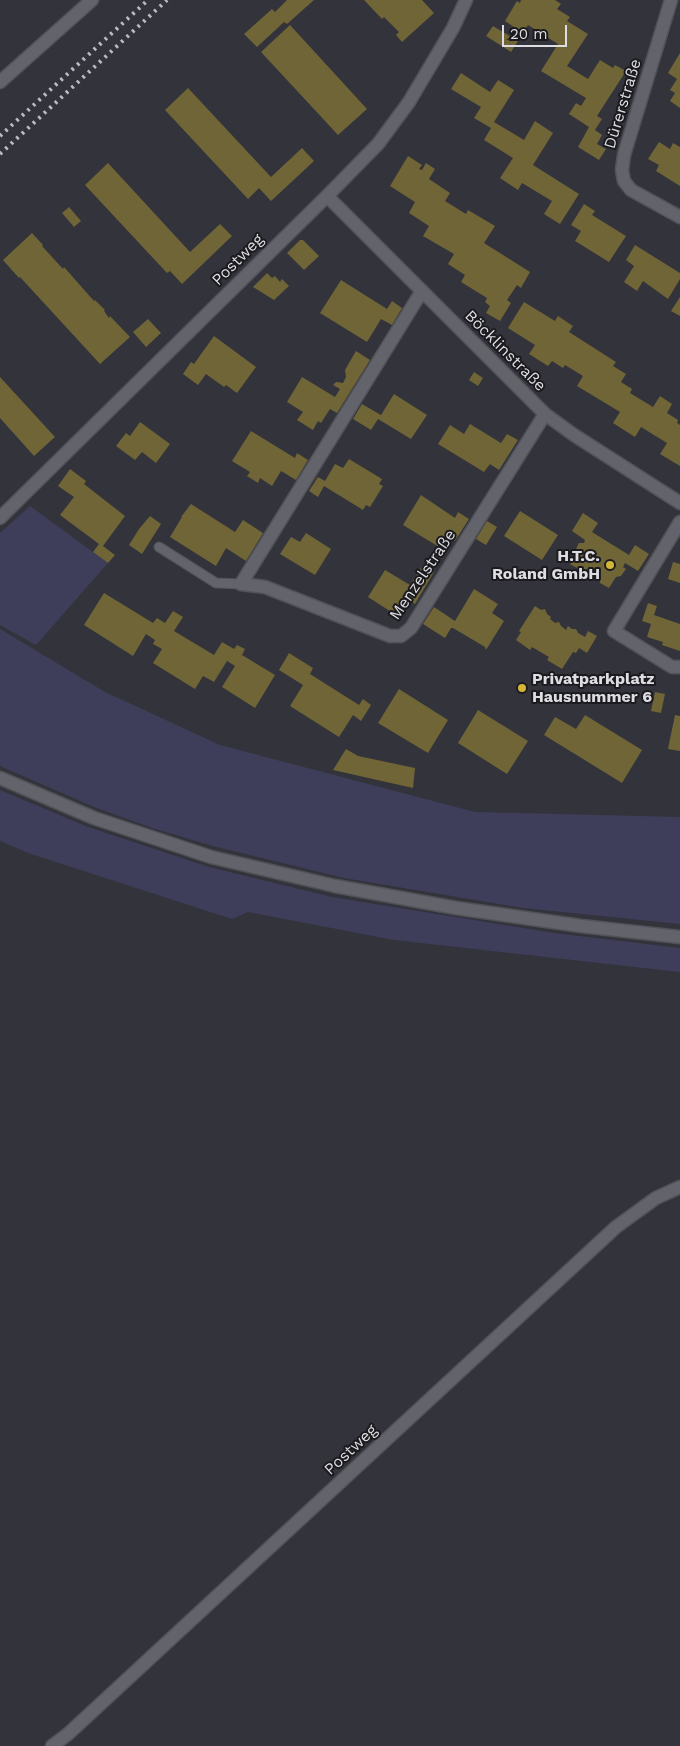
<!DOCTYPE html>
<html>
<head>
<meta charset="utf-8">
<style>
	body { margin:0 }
	#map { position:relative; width:680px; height:1746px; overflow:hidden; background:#33333b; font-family:"Work Sans",sans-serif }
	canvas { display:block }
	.scale { position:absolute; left:502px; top:25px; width:65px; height:22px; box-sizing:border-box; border:2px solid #dddde2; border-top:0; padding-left:6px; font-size:15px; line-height:18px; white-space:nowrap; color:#dddde2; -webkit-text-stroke:4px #1b1b1f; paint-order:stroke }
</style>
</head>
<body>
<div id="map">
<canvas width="680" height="1746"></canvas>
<div class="scale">20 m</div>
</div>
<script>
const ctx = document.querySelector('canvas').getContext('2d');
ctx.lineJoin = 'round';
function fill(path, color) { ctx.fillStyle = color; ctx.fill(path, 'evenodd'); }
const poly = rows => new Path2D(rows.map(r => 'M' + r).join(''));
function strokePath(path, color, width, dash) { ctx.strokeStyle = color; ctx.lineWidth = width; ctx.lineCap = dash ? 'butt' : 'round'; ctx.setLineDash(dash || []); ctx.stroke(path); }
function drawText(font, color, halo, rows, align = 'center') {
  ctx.font = font + ' "Work Sans",sans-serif'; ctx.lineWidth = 4; ctx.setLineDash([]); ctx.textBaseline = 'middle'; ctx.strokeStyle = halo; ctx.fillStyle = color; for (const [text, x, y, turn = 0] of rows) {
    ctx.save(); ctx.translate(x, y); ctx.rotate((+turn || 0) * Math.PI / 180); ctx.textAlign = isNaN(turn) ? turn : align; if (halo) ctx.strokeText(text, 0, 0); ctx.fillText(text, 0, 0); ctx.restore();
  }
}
const green = poly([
	[30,506,108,563,36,645,0,625,0,533],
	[0,629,105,692,220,745,475,812,680,817,680,924,523,908,344,878,213,846,152,828,94,807,0,766],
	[0,790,88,827,209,867,332,897,554,933,680,948,680,972,394,940,248,912,232,919,31,854,0,841]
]);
const building = poly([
	[287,0,314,0,287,24,284,22,257,47,244,34,272,9,275,12],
	[364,0,422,0,434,13,402,42,396,35,399,32,384,17,382,19],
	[521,0,555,0,561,4,557,9,570,17,567,21,588,34,567,66,588,79,600,60,613,68,615,65,626,71,597,116,602,119,595,130,602,135,597,144,606,149,599,160,578,147,589,127,569,114,576,103,581,106,586,98,541,71,558,44,528,25,523,33,505,21,517,1,520,3],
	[290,25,367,109,338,135,261,52],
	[493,26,518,41,511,52,486,36],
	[680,53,680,108,670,101,675,93,670,90,677,79,668,73],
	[461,73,490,92,498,80,514,90,494,122,524,140,535,121,553,133,533,165,579,194,560,224,544,214,552,201,522,183,518,190,500,178,513,158,484,140,491,128,474,118,481,107,451,89],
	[188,88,271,177,302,148,314,161,271,201,259,188,248,199,165,110],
	[659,142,670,149,673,143,680,147,680,186,656,171,659,165,648,159],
	[408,156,422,165,419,169,422,170,426,163,435,169,429,179,450,193,445,201,466,214,468,210,495,226,484,243,530,272,521,288,517,285,507,300,511,303,500,321,486,313,490,306,485,302,487,298,461,282,465,275,448,264,454,254,423,236,429,226,409,213,415,202,390,186],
	[108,163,190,252,220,224,232,236,182,284,170,271,167,273,85,185],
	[584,204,595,211,592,215,626,236,609,262,575,241,581,231,571,225],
	[69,207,81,221,74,227,62,213],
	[32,233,43,245,42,246,63,269,64,267,94,301,95,300,105,310,104,311,109,318,110,316,130,337,100,364,20,277,19,278,3,260],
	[300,240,303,240,319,256,304,270,287,253],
	[635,245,680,273,680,279,668,299,643,281,637,291,624,282,634,266,626,260],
	[267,273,272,278,275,276,280,282,282,279,289,286,274,300,253,287],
	[341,280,387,309,392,301,402,308,392,325,381,319,367,342,320,313],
	[680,297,680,316,671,311],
	[524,302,555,321,558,316,573,326,569,332,616,362,613,366,626,374,621,382,632,389,630,393,653,407,660,396,672,404,667,413,678,420,677,423,680,425,680,466,660,454,667,443,641,427,635,437,613,423,620,412,577,386,583,376,565,365,563,368,552,361,548,366,529,354,535,345,508,328],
	[148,319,161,333,146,347,133,332],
	[214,336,256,367,237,393,226,385,224,387,206,374,198,385,183,374,191,362,194,364],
	[356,351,370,360,337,413,330,409,321,423,318,421,313,430,297,420,303,412,287,402,302,377,335,397,340,389,333,385,336,382,343,383,346,377,345,370],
	[474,372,483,378,478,386,469,380],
	[0,377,55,437,34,456,0,418],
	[394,394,427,415,411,439,378,419,371,430,353,419,362,404,381,415],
	[140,422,170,444,156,463,142,452,135,460,116,446,126,433,130,436],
	[470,424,501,443,507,434,518,440,499,470,490,464,484,472,438,444,450,425,464,434],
	[251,431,295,458,297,453,308,460,296,480,281,471,272,486,260,478,258,483,247,476,250,472,232,461],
	[349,459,382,479,379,484,383,486,370,507,366,505,363,510,324,486,318,497,309,491,318,477,325,481,335,464,343,468],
	[70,469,86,481,84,484,125,516,103,546,115,555,108,563,93,552,99,544,60,515,74,497,58,486],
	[421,495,455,518,458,512,469,519,455,541,446,535,439,547,403,525],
	[191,504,235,532,243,520,263,533,246,561,226,548,216,566,170,537,182,517,181,517],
	[520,511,558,535,542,560,504,536],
	[583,513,598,523,592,532,629,555,635,545,649,554,638,571,625,563,623,567,626,569,621,576,616,577,609,588,600,583,600,580,593,578,581,569,579,569,570,564,577,553,576,549,579,543,584,543,585,540,572,531],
	[150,516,161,524,142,554,129,545,139,529],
	[487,521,497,527,486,545,476,539],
	[306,533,331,549,315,575,280,554,291,537,300,542],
	[673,562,680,564,680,583,668,579],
	[423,565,434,572,415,604,406,598,396,615,368,597,385,570,410,585],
	[474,589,498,604,492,613,504,621,486,650,485,647,453,628,451,628,445,638,423,624,434,607,455,621],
	[104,593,153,623,157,618,165,623,173,611,183,617,174,631,214,655,222,642,234,649,237,645,245,649,242,655,275,675,255,708,222,687,235,666,227,661,214,682,203,676,195,689,153,663,162,649,153,644,155,640,146,634,133,656,84,625],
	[648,603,657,606,654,615,680,624,680,651,662,645,663,642,647,637,651,624,642,621],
	[535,606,541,610,545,609,547,614,551,617,550,619,555,623,559,622,561,626,566,630,568,626,572,629,576,629,578,633,585,637,588,631,597,636,587,653,579,648,576,653,573,652,562,669,547,660,549,657,532,647,530,650,516,640,521,632,519,631],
	[289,653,313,668,310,674,359,705,363,699,371,705,361,721,353,715,339,737,290,706,303,685,279,670],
	[399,689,448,720,428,753,378,723],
	[655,692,665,694,661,713,651,711],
	[478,710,528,741,507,774,458,743],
	[585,715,642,750,622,783,544,735,555,717,576,729],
	[675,715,680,716,680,751,668,749],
	[346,749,358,756,415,768,413,788,333,770]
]);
const service = poly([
	[159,547,216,583,241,584]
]);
const minor = poly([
	[671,0,624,155,622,170,624,181,631,190,680,217],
	[0,82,92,0],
	[327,196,545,414,574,435,680,503],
	[422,291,241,584,265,587,390,636,401,636,411,628,545,414],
	[0,518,327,196,378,144,409,102,453,28,466,0],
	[680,522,614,631,672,667,680,667],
	[52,1746,68,1734,616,1227,656,1198,680,1187]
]);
const tertiary = poly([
	[0,778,94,818,211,857,335,886,456,908,581,926,680,937]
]);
const rail = poly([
	[0,136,148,0],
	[0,154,167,0]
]);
const markers = [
	[610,565,5,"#d3b635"],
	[522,688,5,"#d3b635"]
];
const streetNames = [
	["Dürerstraße",623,104,-73],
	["Postweg",238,260,-45],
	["Böcklinstraße",505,351,45],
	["Menzelstraße",423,575,-56],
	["Postweg",351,1450,-43]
];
const poiNames = [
	["H.T.C.",600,556],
	["Roland GmbH",600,574],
	["Privatparkplatz",532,679,"left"],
	["Hausnummer 6",532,697,"left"]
];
fill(green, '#3e3e5a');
fill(building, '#706536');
strokePath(service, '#515158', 11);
strokePath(minor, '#515158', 15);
strokePath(tertiary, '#515158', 15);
strokePath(service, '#63636c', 9);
strokePath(minor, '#63636c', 12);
strokePath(tertiary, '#63636c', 12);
strokePath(rail, '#bbbbc1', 4, [2.5, 5]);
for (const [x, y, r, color] of markers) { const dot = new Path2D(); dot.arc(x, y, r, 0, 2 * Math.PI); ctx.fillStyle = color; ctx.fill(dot); strokePath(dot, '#1b1b1f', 2); }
drawText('16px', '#dddde2', '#1b1b1f', streetNames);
drawText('bold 16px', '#dddde2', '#1b1b1f', poiNames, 'right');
</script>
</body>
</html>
